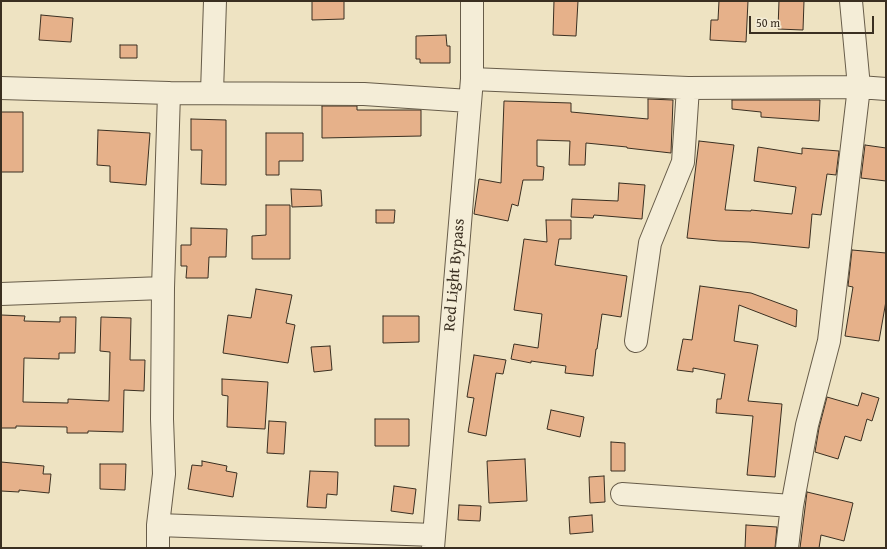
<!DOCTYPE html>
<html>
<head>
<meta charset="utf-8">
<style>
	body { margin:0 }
	#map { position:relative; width:887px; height:549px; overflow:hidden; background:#eee3c2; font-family:"Gentium Book Plus",serif }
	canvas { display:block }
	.frame { position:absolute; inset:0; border:2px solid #3a2f21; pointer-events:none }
	.scale { position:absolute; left:749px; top:16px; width:125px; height:18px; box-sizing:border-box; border:2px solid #3a2f21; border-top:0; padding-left:5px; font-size:12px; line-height:14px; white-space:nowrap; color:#3a2f21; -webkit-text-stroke:3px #f4edd7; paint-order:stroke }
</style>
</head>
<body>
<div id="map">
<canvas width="887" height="549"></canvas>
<div class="frame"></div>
<div class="scale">50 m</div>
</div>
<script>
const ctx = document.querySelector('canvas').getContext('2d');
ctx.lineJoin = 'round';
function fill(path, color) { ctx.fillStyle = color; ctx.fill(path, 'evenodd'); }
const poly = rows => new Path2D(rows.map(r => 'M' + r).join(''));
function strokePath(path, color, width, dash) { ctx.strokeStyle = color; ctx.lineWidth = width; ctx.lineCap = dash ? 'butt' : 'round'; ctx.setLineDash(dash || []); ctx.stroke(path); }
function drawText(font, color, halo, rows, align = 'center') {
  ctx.font = font + ' "Gentium Book Plus",serif'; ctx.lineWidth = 3.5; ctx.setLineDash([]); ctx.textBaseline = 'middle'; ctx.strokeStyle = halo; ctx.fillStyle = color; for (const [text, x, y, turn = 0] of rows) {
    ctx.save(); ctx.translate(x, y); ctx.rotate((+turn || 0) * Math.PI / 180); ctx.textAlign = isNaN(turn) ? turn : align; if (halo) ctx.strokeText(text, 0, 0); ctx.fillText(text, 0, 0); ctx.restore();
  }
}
const building = poly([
	[312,1,344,1,344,19,312,20,312,1],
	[554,1,578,1,576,36,553,35,554,1],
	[719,1,748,1,746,42,710,40,711,20,718,20,719,1],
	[779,1,804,1,803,30,778,29,779,1],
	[41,15,73,18,71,42,39,40,41,15],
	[446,35,447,46,450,46,450,63,420,63,420,59,416,59,416,36,446,35],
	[120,45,137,45,137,58,120,58,120,45],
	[648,99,673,100,671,153,627,148,627,147,586,143,585,165,569,165,570,141,537,140,537,166,544,167,543,180,523,180,518,206,512,204,508,221,474,214,479,179,501,183,504,101,571,103,571,112,648,119,648,99],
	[732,100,820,100,819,121,761,117,761,112,732,109,732,100],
	[322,106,357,106,357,110,421,110,421,136,322,138,322,106],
	[1,112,23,112,23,172,1,172,1,112],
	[191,119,226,120,226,185,201,184,202,150,191,150,191,119],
	[98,130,150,133,146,185,110,182,110,166,97,165,98,130],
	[266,133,303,133,303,161,279,161,279,175,266,175,266,133],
	[699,141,734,145,725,210,751,211,751,210,792,214,796,187,754,181,758,147,802,154,802,148,839,151,836,175,827,174,821,215,812,214,809,248,749,242,719,241,687,238,699,141],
	[865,145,886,148,886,181,861,178,865,145],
	[619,183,645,185,642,219,594,215,593,218,571,217,572,199,618,201,619,183],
	[291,189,321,190,322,206,292,207,291,189],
	[266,205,290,205,290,259,252,259,252,236,266,235,266,205],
	[376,210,395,210,394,223,376,223,376,210],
	[546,220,571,220,571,239,559,239,555,265,627,276,621,317,602,314,597,349,596,349,593,376,565,373,566,366,531,361,531,363,511,359,514,344,538,348,542,314,514,310,524,239,547,242,546,220],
	[191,228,227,229,226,257,209,257,208,278,186,278,187,266,181,266,181,245,191,245,191,228],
	[852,250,886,253,886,301,879,341,845,336,853,287,848,286,852,250],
	[700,286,751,293,797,310,796,327,739,305,734,341,758,345,748,401,782,404,775,477,747,475,753,416,716,413,717,399,721,399,725,374,693,368,693,372,677,370,683,339,692,340,700,286],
	[256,289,292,295,286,323,295,325,288,363,223,353,228,315,251,318,256,289],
	[1,315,25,316,24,321,60,322,60,317,76,317,75,353,59,353,59,359,24,358,23,402,68,403,68,399,109,401,110,352,100,351,101,317,131,318,130,360,145,360,144,391,124,390,123,432,88,431,88,433,67,433,67,427,16,426,16,428,1,428,1,315],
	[383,316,419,316,419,342,383,343,383,316],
	[330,346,332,370,314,372,311,347,330,346],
	[474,355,506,360,503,374,496,373,486,436,468,432,474,398,467,397,474,355],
	[222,379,268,382,265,429,227,427,228,396,222,395,222,379],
	[862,393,879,398,872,421,867,419,861,441,845,436,838,459,815,452,819,428,827,397,858,406,862,393],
	[551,410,584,417,580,437,547,429,551,410],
	[375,419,409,419,409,446,375,446,375,419],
	[269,421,286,422,284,454,267,453,269,421],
	[611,442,625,443,625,471,611,471,611,442],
	[525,459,527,501,489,503,487,461,525,459],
	[202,461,227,466,226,471,237,473,233,497,188,489,192,465,202,466,202,461],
	[1,462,44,466,43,474,51,474,49,493,19,490,19,492,1,491,1,462],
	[100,464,126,464,125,490,100,489,100,464],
	[310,471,338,472,337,495,327,494,326,508,307,507,310,471],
	[604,476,605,502,590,503,589,477,604,476],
	[394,486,416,489,413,514,391,511,394,486],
	[807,492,853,503,844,541,821,535,819,548,800,548,807,492],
	[459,505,481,506,480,521,458,520,459,505],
	[592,515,593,532,570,534,569,517,592,515],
	[746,525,777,527,775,548,745,548,746,525]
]);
const minor = poly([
	[472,79,688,88,859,87,886,89],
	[1,88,169,93,364,94,469,101],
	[212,92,215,1],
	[1,294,163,288],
	[636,341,650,243,683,162,688,88],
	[622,494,792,506],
	[158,525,434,535],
	[158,548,158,525,164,474,162,419,163,288,169,93],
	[433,548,472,79,472,1],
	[787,548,792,506,807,425,829,341,859,87,851,1]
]);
const streetNames = [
	["Red Light Bypass",455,275,-85]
];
fill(building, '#e6b18a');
strokePath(building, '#3a2f21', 1);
strokePath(minor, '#675c49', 24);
strokePath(minor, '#f4edd7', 22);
drawText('16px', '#3a2f21', '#f4edd7', streetNames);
</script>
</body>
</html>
